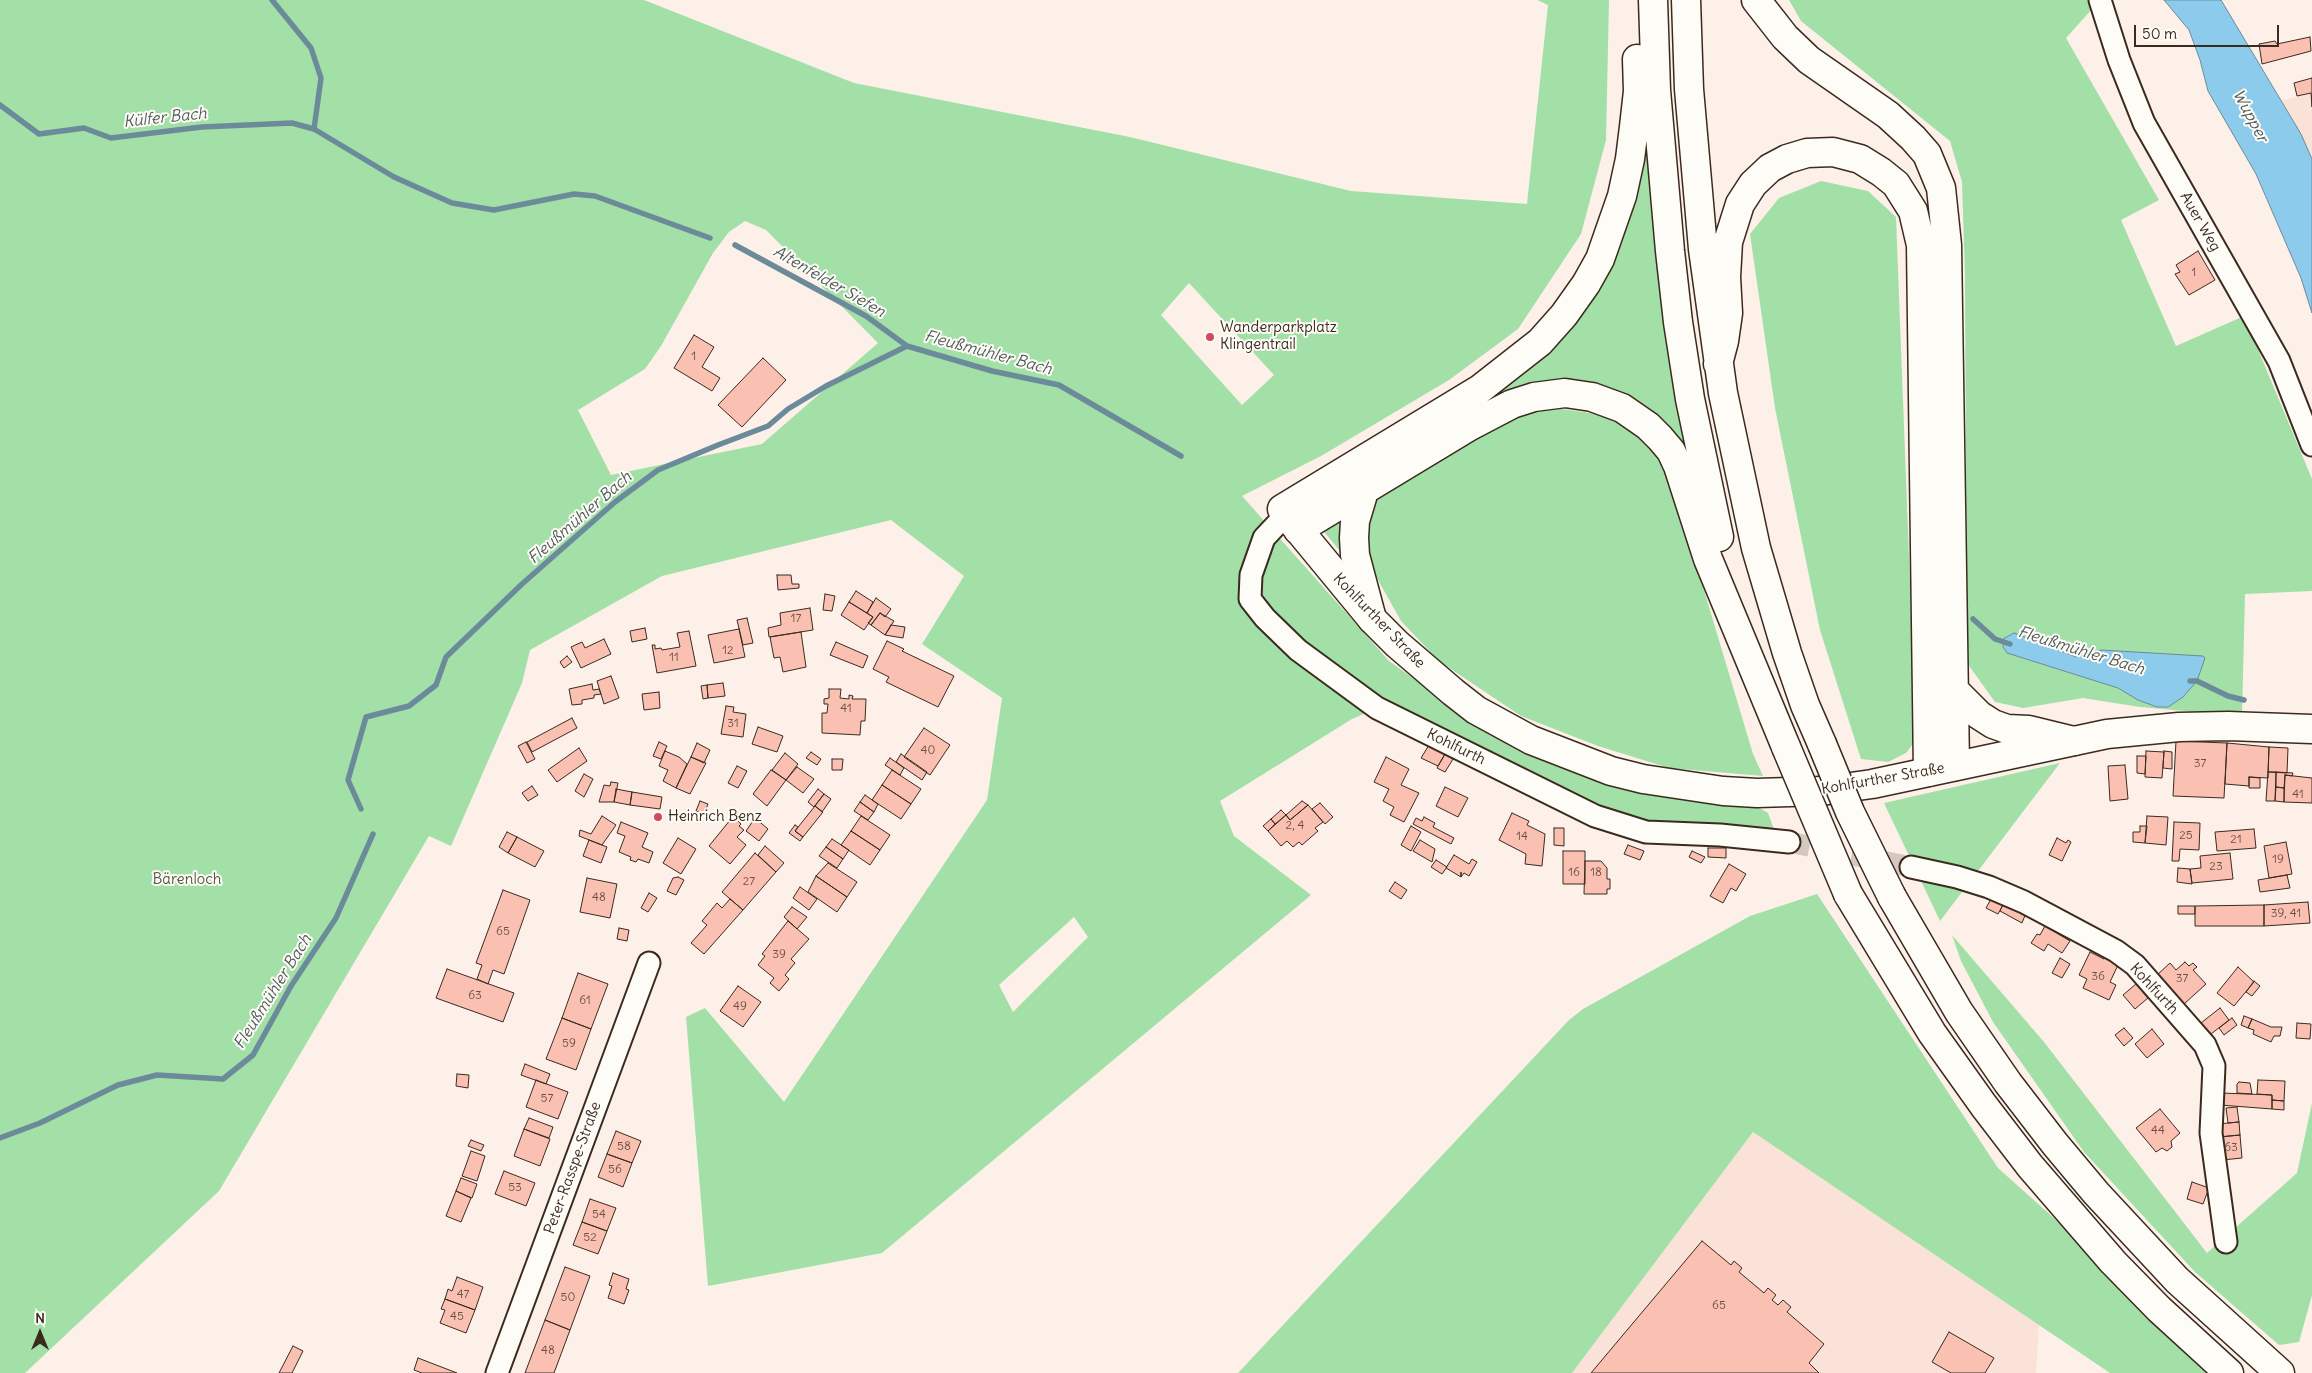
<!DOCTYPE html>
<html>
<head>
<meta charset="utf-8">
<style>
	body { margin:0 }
	#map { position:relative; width:2312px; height:1373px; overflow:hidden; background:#fcf0e9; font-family:Delius,sans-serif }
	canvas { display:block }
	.north { position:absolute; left:15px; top:1308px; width:50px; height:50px; -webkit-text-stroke:4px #fdfcf7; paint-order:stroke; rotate:0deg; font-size:14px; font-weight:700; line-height:20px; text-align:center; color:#3b2a1e }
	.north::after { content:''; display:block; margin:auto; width:18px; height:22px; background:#3b2a1e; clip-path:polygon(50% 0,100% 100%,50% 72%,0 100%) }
	.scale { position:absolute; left:2134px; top:25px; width:145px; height:22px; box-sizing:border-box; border:2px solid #3b2a1e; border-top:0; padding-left:6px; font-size:15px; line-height:18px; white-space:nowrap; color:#3b2a1e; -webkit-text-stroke:4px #fdfcf7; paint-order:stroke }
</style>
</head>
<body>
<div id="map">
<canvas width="2312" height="1373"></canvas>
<div class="north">N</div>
<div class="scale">50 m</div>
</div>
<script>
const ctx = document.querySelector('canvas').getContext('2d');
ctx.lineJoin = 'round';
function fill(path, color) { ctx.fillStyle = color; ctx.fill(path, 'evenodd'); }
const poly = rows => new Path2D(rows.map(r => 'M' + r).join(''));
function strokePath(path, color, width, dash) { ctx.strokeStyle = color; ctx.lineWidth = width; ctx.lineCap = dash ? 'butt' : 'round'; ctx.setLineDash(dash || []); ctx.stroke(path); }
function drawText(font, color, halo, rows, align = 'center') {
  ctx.font = font + ' Delius,sans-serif'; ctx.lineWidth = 4; ctx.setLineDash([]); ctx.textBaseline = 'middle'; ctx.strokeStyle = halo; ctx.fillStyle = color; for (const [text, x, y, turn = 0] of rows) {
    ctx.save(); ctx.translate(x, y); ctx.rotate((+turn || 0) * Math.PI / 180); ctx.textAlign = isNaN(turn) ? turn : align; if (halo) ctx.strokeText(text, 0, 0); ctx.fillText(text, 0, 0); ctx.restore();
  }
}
const built = poly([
	[2312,93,2312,159,2280,101],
	[1753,1132,2039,1325,2036,1373,1572,1373]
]);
const green = poly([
	[0,0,644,0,854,83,1130,137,1351,191,1527,204,1548,5,1537,0,1609,0,1606,140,1581,234,1518,329,1449,380,1321,456,1242,496,1389,661,1469,718,1756,806,1768,813,1776,835,1654,824,1597,809,1389,703,1352,719,1220,801,1234,836,1311,895,882,1253,708,1286,686,1017,705,1008,784,1102,987,800,1002,698,922,644,964,576,891,520,662,576,530,650,522,683,451,846,429,836,219,1191,25,1373,0,1373],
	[745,221,766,230,878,343,762,444,611,475,578,410,645,369,661,346,713,253,729,232],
	[1189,283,1274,375,1242,405,1161,315],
	[1074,917,1088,937,1013,1012,999,985],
	[1789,0,2100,0,2066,38,2159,200,2121,220,2176,346,2244,316,2312,479,2312,591,2245,594,2242,716,2140,707,2083,698,2023,708,1995,702,1967,663,1965,275,1962,182,1950,141,1801,21],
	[1647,104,1696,489,1663,428,1632,397,1607,388,1571,380,1536,382,1491,400,1317,509,1536,362,1562,339,1608,271,1621,243,1630,207],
	[1821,181,1868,191,1896,217,1916,740,1906,753,1888,762,1861,759,1820,630,1775,408,1750,234,1779,198],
	[1555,408,1611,416,1641,436,1669,473,1753,754,1763,776,1669,768,1598,746,1521,716,1439,661,1401,621,1378,580,1367,554,1366,527,1376,501,1404,478,1522,414],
	[1344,514,1345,557,1320,527],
	[2060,763,1940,921,1884,803],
	[1817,894,1998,1168,2227,1373,2110,1373,1753,1132,1572,1373,1238,1373,1569,1020,1583,1009,1750,916],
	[1952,935,2044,1042,2207,1253,2297,1173,2312,1103,2312,1295,2299,1342,2279,1345,2195,1272,2084,1152,1993,1022,1961,961]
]);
const water = poly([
	[2164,0,2221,0,2301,134,2312,159,2312,313,2301,278,2256,174,2208,91,2200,60,2189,30,2164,0],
	[2014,633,2076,657,2101,650,2203,656,2205,658,2197,681,2183,697,2168,707,2157,707,2138,700,2118,688,2007,653,2003,647,2003,639,2014,633]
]);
const stream = poly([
	[272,0,311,48,321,78,314,129,394,177,452,203,494,210,574,194,595,196,710,238],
	[0,105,39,134,84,128,111,138,202,127,292,123,314,129],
	[735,245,866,316,907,346],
	[1973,619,1995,639,2010,644],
	[2190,681,2197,681,2228,696,2244,700],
	[361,809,348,780,366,717,409,706,436,685,446,657,522,584,615,502,658,470,718,445,768,426,788,409,826,386,907,346,992,371,1059,385,1181,456],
	[0,1138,40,1123,118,1085,157,1075,223,1079,253,1055,291,986,336,918,373,834]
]);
const building = poly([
	[2310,37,2311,51,2262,64,2259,44,2275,41,2277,44,2310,37],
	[2312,78,2312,107,2311,93,2297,96,2294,83,2312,78],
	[2198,251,2215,280,2189,295,2175,274,2180,272,2176,265,2198,251],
	[694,335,714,347,702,367,720,378,712,391,674,368,694,335],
	[763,358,786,380,742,427,718,405,763,358],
	[777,575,791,575,792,584,799,584,799,588,778,590,777,575],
	[856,591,873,602,867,613,849,602,856,591],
	[825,594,835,596,832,611,823,610,825,594],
	[876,598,891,609,885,617,880,613,871,625,868,623,873,617,867,613,876,598],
	[849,602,873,617,864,630,841,615,849,602],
	[810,608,813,630,769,637,768,628,781,625,780,613,810,608],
	[880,613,894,621,885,635,871,625,880,613],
	[747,618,753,643,743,645,737,620,747,618],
	[891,625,905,627,903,638,885,635,891,625],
	[645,628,647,639,632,642,630,631,645,628],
	[739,629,745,657,714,663,708,635,739,629],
	[689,631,696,666,657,673,652,645,655,645,655,649,661,648,662,650,680,647,677,633,689,631],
	[801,632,806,667,783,672,780,657,774,658,770,637,801,632],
	[604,639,611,654,581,668,571,647,582,642,585,648,604,639],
	[887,641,904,649,902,651,954,676,938,707,886,682,889,677,873,669,887,641],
	[836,642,868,656,863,668,830,655,836,642],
	[567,656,572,662,564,668,560,662,567,656],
	[611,676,619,698,604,704,597,681,611,676],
	[723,683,725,696,708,698,707,685,723,683],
	[592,684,593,690,599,689,601,694,594,695,594,698,582,700,582,704,572,705,569,689,592,684],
	[707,685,708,698,703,699,701,686,707,685],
	[829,689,841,689,840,698,849,699,849,695,853,696,852,699,866,699,865,721,861,721,860,735,822,733,822,713,827,713,828,704,824,704,824,699,829,698,829,689],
	[659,692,660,708,644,710,642,694,659,692],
	[726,706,734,707,733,712,746,714,743,737,721,734,726,706],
	[572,718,577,728,532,752,527,742,572,718],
	[758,727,783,736,777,752,752,744,758,727],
	[924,728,950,745,930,775,904,757,924,728],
	[2176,741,2227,743,2224,798,2173,796,2176,741],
	[526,742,535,759,527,763,518,746,526,742],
	[659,742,667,746,661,759,653,756,659,742],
	[697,743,710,750,704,763,691,757,697,743],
	[2227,743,2269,747,2268,778,2249,777,2249,786,2225,784,2227,743],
	[1429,745,1445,754,1438,766,1421,758,1429,745],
	[2269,747,2288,748,2287,773,2268,772,2269,747],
	[579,748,587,761,557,782,548,770,579,748],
	[665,751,679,757,687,764,676,788,663,781,668,770,659,766,665,751],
	[2146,751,2164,752,2162,778,2145,777,2146,751],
	[2164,751,2172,752,2172,769,2163,768,2164,751],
	[811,752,821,759,817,765,806,758,811,752],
	[785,753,798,764,786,780,772,770,785,753],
	[901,754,927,772,922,780,896,762,901,754],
	[1445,754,1453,759,1445,772,1437,768,1445,754],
	[2137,756,2146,756,2145,774,2137,773,2137,756],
	[691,757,706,763,690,794,676,788,691,757],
	[1386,757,1409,769,1401,785,1419,793,1404,822,1390,815,1394,807,1383,801,1389,789,1374,782,1386,757],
	[890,758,904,768,900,775,885,765,890,758],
	[832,759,843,759,842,770,832,770,832,759],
	[2125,765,2128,799,2110,801,2108,766,2125,765],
	[737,766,747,771,738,788,728,783,737,766],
	[797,767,814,779,803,793,786,780,797,767],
	[771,770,786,780,767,806,753,794,771,770],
	[892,770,921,789,911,804,882,785,892,770],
	[2268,772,2276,772,2275,801,2266,801,2268,772],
	[2276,772,2293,773,2292,776,2285,775,2284,788,2276,787,2276,772],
	[584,774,593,779,584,797,575,791,584,774],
	[2285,775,2312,778,2312,803,2284,802,2285,775],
	[2249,777,2260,778,2260,788,2249,788,2249,777],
	[611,782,618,783,614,802,599,802,604,785,610,786,611,782],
	[882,785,911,804,901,819,872,800,882,785],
	[532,786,538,795,528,801,522,793,532,786],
	[1445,787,1468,798,1458,817,1436,806,1445,787],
	[2276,787,2284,788,2284,802,2275,801,2276,787],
	[616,789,632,792,630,805,614,802,616,789],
	[818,789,824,794,814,807,808,802,818,789],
	[632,792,662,797,660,809,630,805,632,792],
	[824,794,831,799,822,812,815,806,824,794],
	[865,795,878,804,874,812,860,802,865,795],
	[700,801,708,804,704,814,696,811,700,801],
	[1302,801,1308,805,1290,820,1286,815,1302,801],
	[860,802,874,812,868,820,854,811,860,802],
	[1320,803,1333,817,1325,824,1312,809,1320,803],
	[1308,805,1323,822,1315,828,1318,831,1302,845,1299,842,1293,847,1287,841,1281,846,1268,831,1286,815,1290,820,1308,805],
	[815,806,823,812,803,837,795,831,815,806],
	[1281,810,1286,815,1275,824,1271,819,1281,810],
	[1512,813,1529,821,1527,825,1545,834,1542,866,1525,864,1526,854,1499,840,1512,813],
	[602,816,616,825,602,845,579,836,580,830,591,834,602,816],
	[861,816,890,835,880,850,851,831,861,816],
	[2147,816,2168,817,2166,845,2145,843,2147,816],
	[1424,817,1435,823,1433,827,1454,838,1451,844,1413,824,1416,818,1422,821,1424,817],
	[735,818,741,824,739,826,744,830,737,837,746,845,730,864,709,846,731,819,733,821,735,818],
	[755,818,768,829,759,841,746,831,755,818],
	[1271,819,1275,824,1268,831,1263,826,1271,819],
	[621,822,648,833,642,847,653,852,649,863,638,859,636,862,630,860,631,857,619,852,625,836,617,833,621,822],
	[2174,822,2200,823,2199,850,2180,849,2179,861,2172,861,2174,822],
	[795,825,798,827,795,831,803,837,800,841,789,833,795,825],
	[1411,826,1421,832,1411,851,1401,845,1411,826],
	[2140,826,2147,826,2145,843,2133,842,2133,832,2140,832,2140,826],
	[1554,828,1564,828,1564,846,1554,845,1554,828],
	[2254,829,2256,848,2217,851,2215,832,2254,829],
	[851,831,880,850,870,865,841,845,851,831],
	[507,832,517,837,508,853,499,847,507,832],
	[517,837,544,851,535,867,508,853,517,837],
	[678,838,696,849,681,874,663,863,678,838],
	[2057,838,2066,843,2068,840,2071,842,2062,861,2049,855,2057,838],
	[832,839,849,850,843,859,826,847,832,839],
	[589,840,607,847,601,863,583,856,589,840],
	[1420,840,1435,849,1432,862,1413,851,1420,840],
	[2286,842,2292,874,2269,878,2264,846,2286,842],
	[1628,845,1644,851,1640,860,1624,854,1628,845],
	[765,846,784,863,776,872,758,855,765,846],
	[826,847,843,859,837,868,819,856,826,847],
	[1708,848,1726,848,1726,858,1708,857,1708,848],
	[1563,851,1585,851,1585,884,1563,884,1563,851],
	[1692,851,1705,857,1701,863,1689,857,1692,851],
	[755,853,776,872,743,910,722,892,755,853],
	[2230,853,2233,879,2192,883,2190,869,2201,868,2200,856,2230,853],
	[1454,855,1469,864,1472,859,1477,862,1469,876,1464,873,1461,877,1461,872,1461,877,1446,868,1454,855],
	[1436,860,1447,867,1442,874,1431,867,1436,860],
	[1585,861,1601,861,1607,868,1607,879,1610,879,1610,889,1607,889,1607,894,1584,894,1585,861],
	[828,863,857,882,847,897,816,876,828,863],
	[1729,864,1746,874,1736,891,1731,888,1723,903,1710,896,1729,864],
	[2178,868,2190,869,2192,884,2177,882,2178,868],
	[2287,875,2290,888,2260,892,2258,880,2287,875],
	[816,876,847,897,837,912,808,892,816,876],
	[678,877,684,880,676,895,667,891,673,878,678,877],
	[587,878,617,884,610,918,580,912,587,878],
	[1395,882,1407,890,1401,899,1389,891,1395,882],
	[800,887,817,899,809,910,793,898,800,887],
	[503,890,530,900,504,974,493,970,488,984,477,979,482,965,476,963,503,890],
	[649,893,657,898,648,912,641,908,649,893],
	[730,899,743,910,704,954,691,943,707,925,702,921,717,903,722,908,730,899],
	[1991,899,2003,905,1998,914,1986,908,1991,899],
	[2004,902,2026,913,2022,923,2000,911,2004,902],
	[2308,902,2310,923,2264,926,2264,905,2308,902],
	[2264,905,2264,926,2195,926,2195,906,2264,905],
	[2178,906,2195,906,2195,914,2178,914,2178,906],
	[792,907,807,917,797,929,784,917,792,907],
	[788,921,809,939,791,959,795,963,785,975,789,979,779,991,770,983,774,978,758,965,765,956,762,954,788,921],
	[2045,926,2070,941,2062,953,2048,944,2044,951,2031,943,2037,934,2040,935,2045,926],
	[619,928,629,930,627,941,617,939,619,928],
	[2090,952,2104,959,2104,957,2118,965,2110,982,2116,985,2109,1000,2083,988,2087,979,2079,975,2090,952],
	[2060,958,2070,964,2062,978,2052,973,2060,958],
	[2185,962,2189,966,2193,963,2197,967,2193,970,2206,984,2184,1004,2157,975,2170,963,2176,970,2185,962],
	[2238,967,2254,982,2234,1006,2217,993,2238,967],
	[447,969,514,993,503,1022,436,998,447,969],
	[578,973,608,984,591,1029,562,1018,578,973],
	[2254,981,2260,986,2252,996,2246,992,2254,981],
	[2136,984,2148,998,2135,1009,2123,995,2136,984],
	[738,986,761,1002,743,1027,720,1011,738,986],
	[2220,1008,2229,1020,2211,1034,2201,1023,2220,1008],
	[2244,1016,2252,1019,2248,1028,2241,1025,2244,1016],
	[562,1018,591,1029,576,1070,546,1059,562,1018],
	[2232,1018,2237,1025,2224,1035,2219,1028,2232,1018],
	[2252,1019,2271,1027,2282,1027,2280,1036,2274,1036,2271,1042,2253,1034,2254,1030,2248,1028,2252,1019],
	[2297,1023,2311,1024,2310,1039,2296,1038,2297,1023],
	[2124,1028,2133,1038,2124,1046,2115,1035,2124,1028],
	[2152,1029,2164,1044,2147,1058,2135,1044,2152,1029],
	[525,1064,550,1074,546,1084,521,1075,525,1064],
	[457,1074,469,1075,468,1088,456,1086,457,1074],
	[536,1080,568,1092,558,1119,526,1107,536,1080],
	[2258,1080,2285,1081,2284,1101,2272,1100,2272,1095,2257,1094,2258,1080],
	[2239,1082,2250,1083,2252,1094,2237,1093,2237,1084,2239,1082],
	[2221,1093,2272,1095,2272,1109,2220,1105,2221,1093],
	[2272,1100,2284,1101,2284,1110,2272,1109,2272,1100],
	[2237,1107,2239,1122,2228,1123,2226,1108,2237,1107],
	[2160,1109,2180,1133,2171,1141,2172,1147,2167,1151,2162,1148,2156,1152,2136,1128,2160,1109],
	[529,1118,553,1127,549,1138,524,1129,529,1118],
	[2239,1122,2240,1135,2219,1137,2218,1124,2239,1122],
	[524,1129,550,1139,540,1166,514,1156,524,1129],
	[616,1131,641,1141,632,1163,607,1154,616,1131],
	[2240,1135,2242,1158,2222,1160,2219,1137,2240,1135],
	[471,1140,484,1145,481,1151,468,1146,471,1140],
	[471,1151,485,1156,477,1181,462,1176,471,1151],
	[607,1154,632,1163,623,1187,598,1177,607,1154],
	[504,1171,535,1183,526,1206,495,1194,504,1171],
	[461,1178,477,1184,472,1198,456,1191,461,1178],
	[2192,1182,2209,1188,2203,1204,2187,1199,2192,1182],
	[456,1191,471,1198,461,1222,446,1216,456,1191],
	[590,1199,616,1208,607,1231,582,1222,590,1199],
	[582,1222,607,1231,598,1254,573,1245,582,1222],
	[1702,1241,1731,1265,1734,1261,1742,1268,1739,1272,1764,1293,1768,1288,1776,1295,1772,1300,1778,1305,1783,1300,1791,1307,1787,1312,1824,1344,1809,1363,1819,1373,1591,1373,1702,1241],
	[565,1267,590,1276,570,1330,545,1320,565,1267],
	[613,1273,629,1279,626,1289,629,1290,624,1304,608,1298,612,1286,609,1285,613,1273],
	[457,1277,483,1287,475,1310,445,1299,448,1289,452,1291,457,1277],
	[445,1299,475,1310,466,1333,440,1323,445,1310,441,1309,445,1299],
	[545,1320,570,1330,554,1373,525,1373,545,1320],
	[1949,1332,1994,1358,1985,1373,1951,1373,1932,1362,1949,1332],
	[293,1346,303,1351,292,1373,279,1373,293,1346],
	[418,1358,457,1373,422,1373,414,1370,418,1358]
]);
const streetTunnel = poly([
	[1789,842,1911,867]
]);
const street = poly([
	[2100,0,2119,60,2144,123,2279,361,2312,445],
	[1288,518,1279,522,1264,538,1251,575,1250,599,1265,618,1298,650,1377,708,1595,816,1646,832,1720,835,1789,842],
	[1911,867,1957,877,1989,887,2024,902,2116,951,2135,965,2205,1045,2214,1066,2211,1133,2226,1242],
	[497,1373,649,963]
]);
const primary = poly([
	[1283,511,1372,619,1397,644,1453,692,1476,710,1531,740,1611,771,1643,779,1723,791,1757,793,1822,791,1872,784,2107,734,2179,727,2228,726,2312,729]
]);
const highway = poly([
	[1653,0,1656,90,1670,251,1678,322,1690,399,1719,537],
	[1686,0,1689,89,1703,249,1723,393,1756,548,1787,653,1805,705,1822,744],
	[1756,0,1785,37,1809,60,1888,115,1913,138,1927,154,1941,188,1947,245,1955,766],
	[1718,364,1724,341,1728,313,1726,277,1728,242,1740,204,1753,184,1770,168,1787,159,1807,153,1833,152,1860,159,1881,172,1896,184,1913,211,1921,245,1928,772],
	[1364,491,1355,521,1354,538,1355,555,1372,619],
	[1282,509,1480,389,1540,342,1564,315,1586,284,1600,259,1622,196,1630,159,1634,127,1638,91,1637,59],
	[1298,530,1470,426,1512,404,1534,397,1565,393,1592,397,1622,408,1648,426,1660,438,1671,451,1678,466,1708,559,1786,747],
	[1954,690,1979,715,1993,724,2007,729,2029,730,2074,741],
	[1848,894,1932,1033,1984,1106,2030,1166,2113,1262,2159,1309,2229,1373],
	[1892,897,1959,1012,2008,1083,2055,1144,2096,1193,2177,1280,2280,1373]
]);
const highwayBridge = poly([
	[1822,744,1850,812,1892,897],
	[1786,747,1848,894]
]);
const markers = [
	[1210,337,5,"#d1495b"],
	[658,817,5,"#d1495b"]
];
const numberNames = [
	["1",2194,273],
	["1",694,357],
	["17",796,619],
	["12",728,651],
	["11",674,658],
	["41",846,709],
	["31",733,724],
	["40",928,751],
	["37",2200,764],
	["41",2298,795],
	["2, 4",1295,826],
	["25",2186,836],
	["14",1522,837],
	["21",2236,840],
	["19",2278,860],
	["23",2216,867],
	["16",1574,873],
	["18",1596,873],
	["27",749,882],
	["48",599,898],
	["39, 41",2286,914],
	["65",503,932],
	["39",779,955],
	["36",2098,977],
	["37",2182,979],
	["63",475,996],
	["61",585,1001],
	["49",740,1007],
	["59",569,1044],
	["57",547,1099],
	["44",2158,1131],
	["58",624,1147],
	["63",2231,1148],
	["56",615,1170],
	["53",515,1188],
	["54",599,1215],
	["52",590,1238],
	["47",463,1295],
	["50",568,1298],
	["65",1719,1306],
	["45",457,1317],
	["48",548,1351]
];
const streetNames = [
	["Auer Weg",2200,222,60],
	["Kohlfurther Straße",1379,621,46],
	["Kohlfurth",1456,747,26],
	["Kohlfurther Straße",1883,779,-10],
	["Kohlfurth",2154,989,47],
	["Peter-Rasspe-Straße",573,1168,-70]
];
const poiNames = [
	["Wanderparkplatz",1220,328],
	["Klingentrail",1220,345],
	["Heinrich Benz",668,817]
];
const parkNames = [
	["Bärenloch",187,880]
];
const waterNames = [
	["Wupper",2250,116,62],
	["Külfer Bach",165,118,-6],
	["Altenfelder Siefen",829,282,30],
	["Fleußmühler Bach",988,353,15],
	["Fleußmühler Bach",580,518,-41],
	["Fleußmühler Bach",2081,651,17],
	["Fleußmühler Bach",273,992,-58]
];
fill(built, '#fbe2d8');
fill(green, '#a2e0a7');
fill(water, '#8ccbec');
strokePath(water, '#6c8b9a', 1);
strokePath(stream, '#6c8b9a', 5.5);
fill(building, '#fac0b2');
strokePath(building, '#3b2a1e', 1);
strokePath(streetTunnel, '#d5c8c0', 21, [21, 11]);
strokePath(street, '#3b2a1e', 25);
strokePath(primary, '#3b2a1e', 31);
strokePath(highway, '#3b2a1e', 31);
strokePath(street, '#fdfcf7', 21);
strokePath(primary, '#fdfcf7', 28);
strokePath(highway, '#fdfcf7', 28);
strokePath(highwayBridge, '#3b2a1e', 31, []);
strokePath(highwayBridge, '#fdfcf7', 28);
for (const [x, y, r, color] of markers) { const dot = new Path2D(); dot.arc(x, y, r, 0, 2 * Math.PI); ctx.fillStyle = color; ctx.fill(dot); strokePath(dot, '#fdfcf7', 2); }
drawText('12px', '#6b5043', null, numberNames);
drawText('15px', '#3b2a1e', '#fdfcf7', streetNames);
drawText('15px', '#3b2a1e', '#fdfcf7', poiNames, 'left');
drawText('15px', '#555840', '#fdfcf7', parkNames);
drawText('italic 16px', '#535a5c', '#fdfcf7', waterNames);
</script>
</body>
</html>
